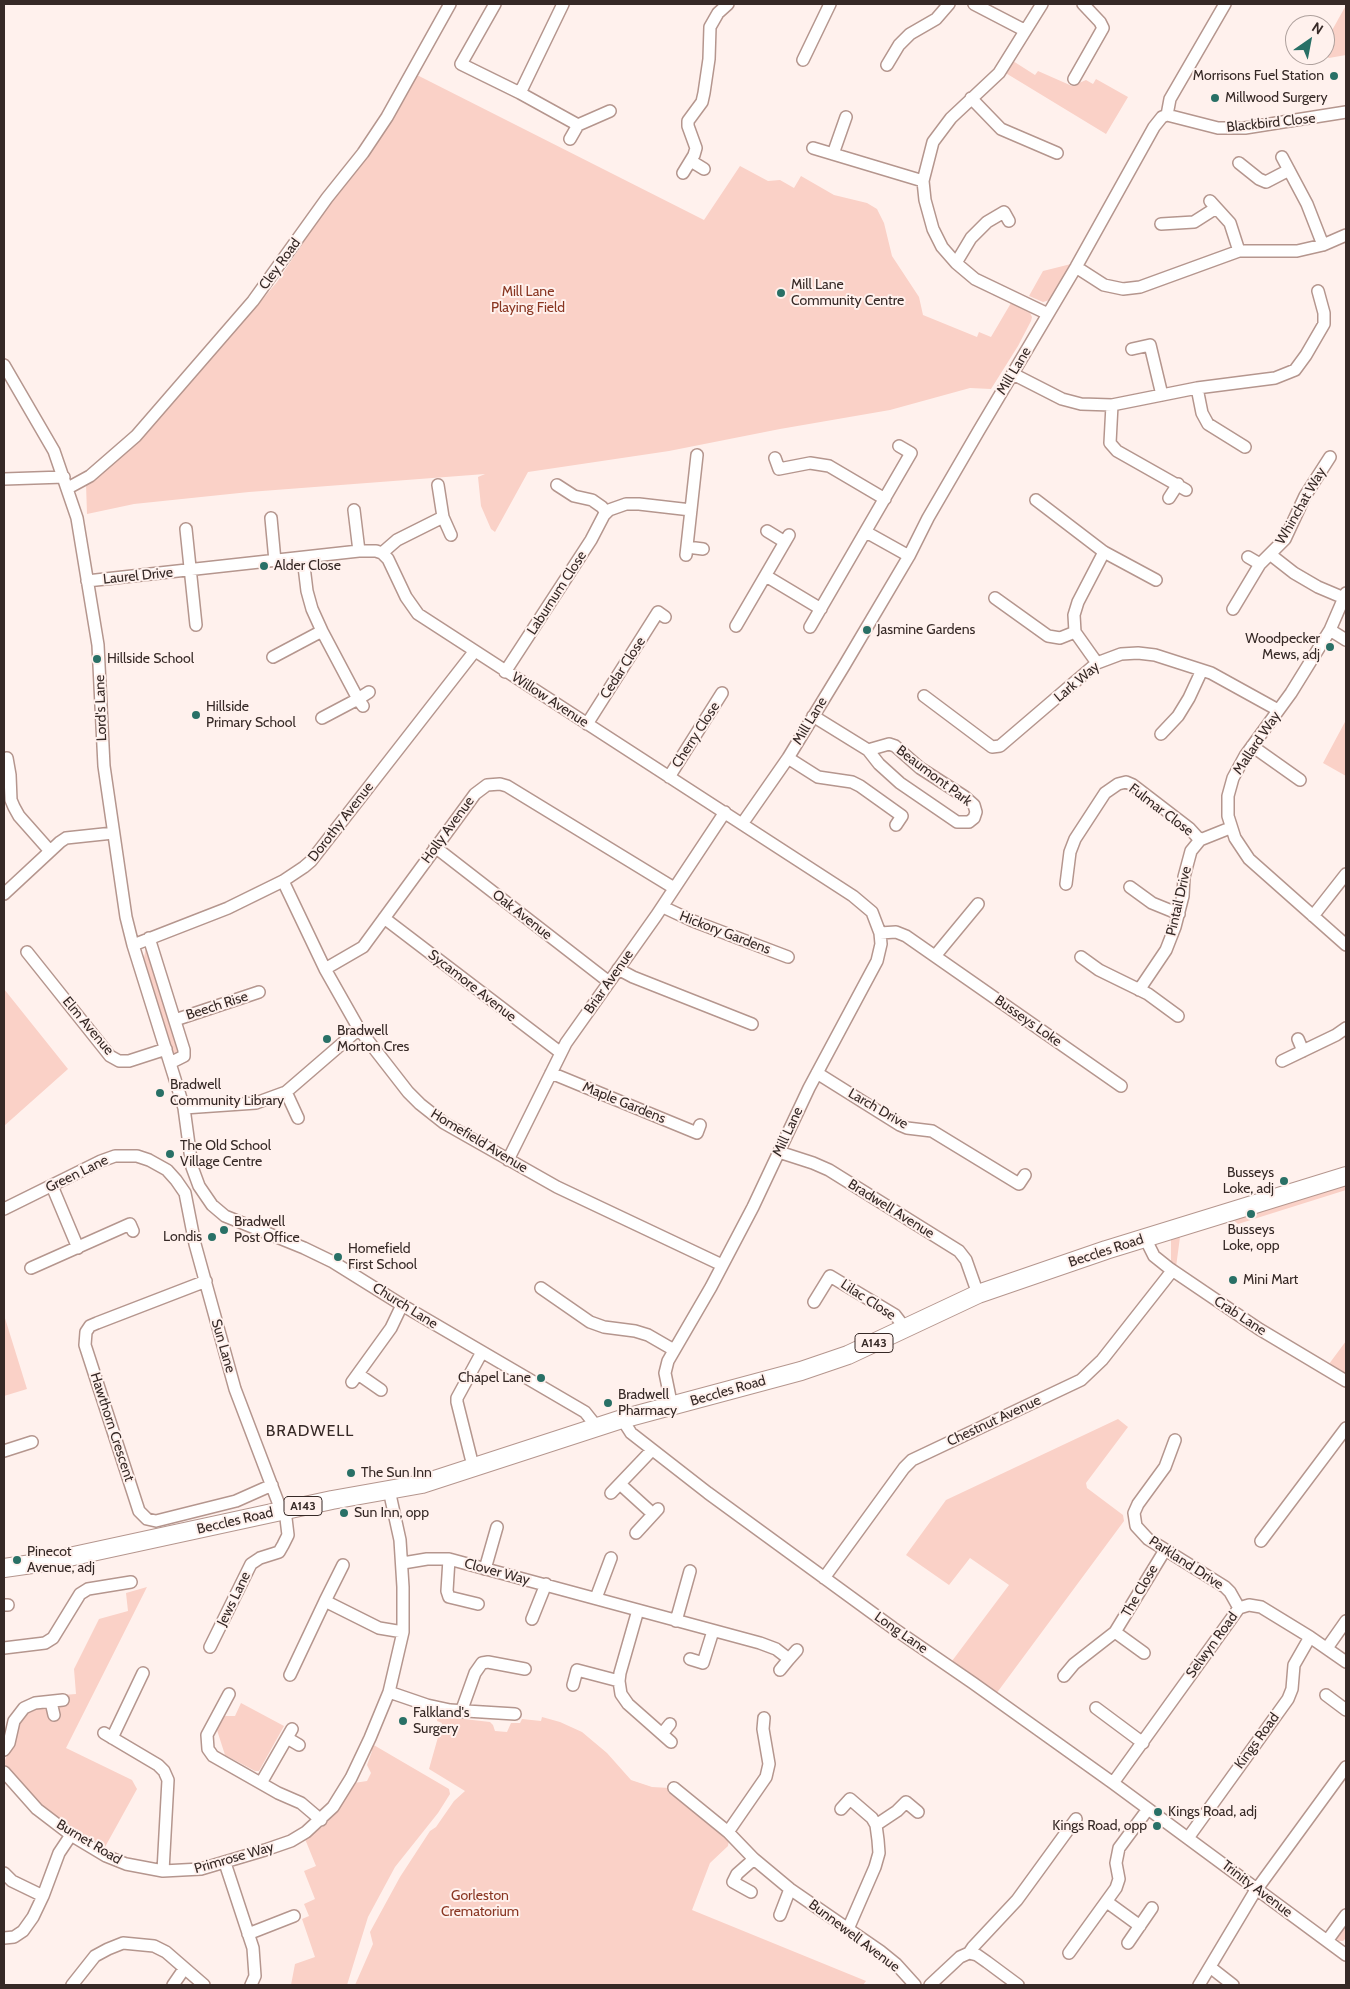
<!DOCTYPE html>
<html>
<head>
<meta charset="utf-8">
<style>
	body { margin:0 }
	#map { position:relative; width:1350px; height:1989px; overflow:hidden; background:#fff1ed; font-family:Cabin,sans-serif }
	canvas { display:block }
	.frame { position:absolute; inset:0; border:5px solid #362926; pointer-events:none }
	.north { position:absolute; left:1285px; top:15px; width:50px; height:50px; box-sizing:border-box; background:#fff1ed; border:1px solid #afa19d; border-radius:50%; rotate:33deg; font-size:14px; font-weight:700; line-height:20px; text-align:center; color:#362926 }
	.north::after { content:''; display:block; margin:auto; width:18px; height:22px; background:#297066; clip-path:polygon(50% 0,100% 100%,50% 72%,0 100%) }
</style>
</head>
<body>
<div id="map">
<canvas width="1350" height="1989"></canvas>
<div class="frame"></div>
<div class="north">N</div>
</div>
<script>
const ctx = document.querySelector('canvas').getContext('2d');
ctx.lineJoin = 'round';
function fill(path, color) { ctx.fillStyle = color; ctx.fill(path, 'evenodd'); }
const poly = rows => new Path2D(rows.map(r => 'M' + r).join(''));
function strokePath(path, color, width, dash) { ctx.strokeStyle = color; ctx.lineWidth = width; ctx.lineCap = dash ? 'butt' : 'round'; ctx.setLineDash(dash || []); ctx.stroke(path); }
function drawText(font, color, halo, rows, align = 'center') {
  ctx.font = font + ' Cabin,sans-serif'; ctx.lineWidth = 4; ctx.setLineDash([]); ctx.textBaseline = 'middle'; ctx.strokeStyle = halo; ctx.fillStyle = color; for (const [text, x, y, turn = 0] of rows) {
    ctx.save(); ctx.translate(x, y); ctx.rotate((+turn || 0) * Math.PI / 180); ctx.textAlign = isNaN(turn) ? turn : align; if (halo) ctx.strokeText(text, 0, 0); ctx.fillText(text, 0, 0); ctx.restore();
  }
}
const green = poly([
	[1345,7,1346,7,1346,55,1329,58,1324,55,1325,43],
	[1013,61,1035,75,1038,71,1072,86,1086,80,1093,84,1096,79,1128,97,1106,134,1004,72],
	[415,74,704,220,740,166,768,181,780,180,794,188,801,176,834,195,867,203,877,209,884,223,892,256,919,297,923,315,977,337,979,332,991,337,1011,303,1030,313,1032,317,1031,321,1018,346,991,389,970,388,890,410,780,429,669,451,528,472,495,532,491,529,481,506,478,477,485,474,249,492,134,504,87,514,86,484,249,310,256,307,277,282],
	[1071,264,1050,300,1043,302,1029,296,1043,271],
	[1346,720,1346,776,1323,763],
	[146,945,179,1051,175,1054,172,1051,144,958],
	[4,989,68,1069,4,1126],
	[1346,1184,1346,1190,1238,1224,1232,1219],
	[1180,1237,1176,1267,1171,1264,1171,1240],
	[4,1315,27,1389,4,1396],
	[1346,1341,1346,1374,1329,1364],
	[1118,1419,1128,1427,1086,1483,1087,1488,1123,1515,1124,1521,996,1694,952,1661,1009,1585,970,1558,949,1585,906,1555,946,1500],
	[147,1587,66,1748,132,1780,137,1789,105,1847,62,1821,33,1797,4,1763,13,1740,17,1722,31,1709,43,1705,58,1715,58,1706,64,1701,63,1695,76,1694,74,1669,99,1619,128,1611,126,1593],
	[241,1703,284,1726,259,1771,255,1771,225,1755,217,1730,224,1716,235,1716],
	[438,1716,490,1722,493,1725,495,1731,507,1732,511,1723,520,1723,522,1719,541,1721,542,1717,560,1722,582,1732,607,1753,631,1780,652,1787,670,1788,668,1792,693,1809,729,1840,728,1846,710,1863,692,1910,866,1981,863,1985,355,1985,373,1944,370,1932,400,1877,430,1831,436,1827,454,1801,465,1791,429,1769,442,1723,437,1721],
	[372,1744,449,1789,450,1794,438,1813,395,1867,368,1917,347,1985,291,1985,295,1964,315,1957,302,1919,309,1916,304,1904,315,1899,304,1871,316,1866,305,1839,325,1825,342,1804,354,1783,367,1781,371,1773,367,1765,372,1751,370,1748],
	[1346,1921,1346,1938,1343,1941,1338,1941,1336,1936]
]);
const minor = poly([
	[495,4,461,64,520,93,563,4],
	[974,4,1024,30],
	[1042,4,999,73,951,118,933,142,923,181,925,200,933,229,942,247,956,263,975,279,1048,314],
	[803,60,830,4],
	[887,65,899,45,910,34,936,19,949,4],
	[1074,79,1103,28,1100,22,1083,4],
	[520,93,578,125,610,111],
	[971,98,1001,129,1057,153],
	[1167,115,1218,128,1245,128,1346,112],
	[1167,115,1170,99,1225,4],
	[570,139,578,125],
	[813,148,923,181],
	[833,154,846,117],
	[1282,157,1307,204,1323,245],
	[691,161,704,169],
	[1239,163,1259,179,1266,182,1289,170],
	[683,173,694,155,696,148,688,126,688,121,702,102,704,93,709,59,710,27,718,13,728,4],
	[1210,201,1230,223,1239,251],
	[1161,224,1194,222,1216,208],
	[956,263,971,238,987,222,1004,212,1009,221],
	[1076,267,1104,285,1123,289,1140,287,1239,251,1297,251,1323,245,1346,235],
	[1132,349,1150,345,1162,395],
	[4,365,54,451,77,518,98,645,104,766,126,917,133,945,184,1108,192,1167,199,1186,212,1205,225,1216,304,1248,333,1262,402,1305,585,1412,597,1427],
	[1013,374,1062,399,1081,404,1112,405,1197,388,1275,378,1295,370,1306,355,1324,324,1324,313,1318,291],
	[1197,388,1202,413,1208,424,1245,447],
	[1112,405,1110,443,1117,451,1186,490],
	[775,458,779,469,810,463,829,466,885,499],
	[4,479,64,477],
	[438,485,443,517,451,535],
	[557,485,574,496,592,500,602,507,606,513],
	[68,488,90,476,136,436,253,301,327,198,363,153,387,117,450,4],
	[1169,498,1178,484],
	[1036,500,1104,552,1156,580],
	[354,510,359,551],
	[271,518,275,561],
	[186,529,196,625],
	[767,531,785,542],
	[866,532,909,556],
	[687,547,703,549],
	[382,553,397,540,443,517],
	[686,555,697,455],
	[1271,555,1294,573,1318,587,1344,598],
	[1248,557,1260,564],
	[303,558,307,591,312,609,322,631,358,699,322,718],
	[766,576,821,609],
	[87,581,359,551,376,551,382,553,388,559,406,597,418,614,853,896,872,912,880,933,881,944,877,961,809,1088,753,1207,711,1287,668,1361,665,1373,672,1407],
	[1346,593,1330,630,1291,693,1245,756,1233,778,1228,796,1228,816,1235,838,1249,859,1346,945],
	[995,598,1048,636,1060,638,1075,632],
	[1233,609,1260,564,1285,539,1305,496,1330,457],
	[736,626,789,535],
	[810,627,911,453,899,446],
	[1330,630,1346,640],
	[273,657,322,631],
	[1097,663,1075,632,1074,615,1078,602,1104,552],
	[505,672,591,540,604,515,609,510,626,504,639,504,691,510],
	[924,696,992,747,1000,746,1097,663,1121,654,1138,653,1155,655,1211,673,1278,710],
	[363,706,358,699,369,692],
	[813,716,868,750,879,764,900,783,957,822,969,822,974,818,976,812,974,805,965,797,920,768,895,746,889,744,868,750],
	[587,724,658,612,665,617],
	[1161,734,1178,716,1189,698,1202,670],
	[1252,746,1300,780],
	[7,758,10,775,11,800,14,807,19,816,50,851],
	[788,758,818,777,852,782,860,786,902,816,896,825],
	[669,777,722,693],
	[742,824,788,758,844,666,909,556,928,518,978,432,1076,267,1154,127,1162,117,1167,115],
	[435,847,609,982],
	[283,881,325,969,359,1029,408,1092,420,1104,444,1123,557,1187,722,1265],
	[1066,884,1070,852,1075,839,1105,793,1118,784,1126,782,1133,785,1189,828,1200,840],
	[1130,887,1152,903,1179,914],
	[4,894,60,842,66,838,113,833],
	[663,907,693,921,788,957],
	[1313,916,1346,874],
	[384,918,561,1053],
	[880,933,896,932,906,936,1121,1086],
	[149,938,184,1050,184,1056,170,1063],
	[133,945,228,908,283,881,304,867,311,861,474,652],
	[27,952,110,1056,119,1061,129,1061,166,1049],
	[935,956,978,904],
	[1081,957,1099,970,1148,994,1178,1016],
	[325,969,363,947,475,794,487,785,500,784,507,786,674,888],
	[618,969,633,977,752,1024],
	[1139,990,1166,950,1175,927,1183,896,1184,877,1191,851,1200,840,1230,828],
	[175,1020,259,992],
	[1298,1039,1303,1051],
	[1282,1061,1336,1035,1346,1028],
	[551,1073,697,1133,700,1125],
	[817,1073,900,1125,907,1128,932,1131,1019,1184,1025,1175],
	[286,1092,298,1118],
	[184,1108,256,1103,286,1092,359,1029],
	[779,1152,813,1163,829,1170,959,1251,966,1260,978,1294],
	[508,1160,566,1043,656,916,725,812],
	[52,1186,78,1248],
	[4,1209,101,1161,115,1156,137,1156,149,1160,167,1170,176,1180,185,1193,195,1244,235,1389,281,1510],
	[1145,1238,1154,1256,1169,1268,1259,1329,1346,1381],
	[31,1268,130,1224,133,1231],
	[206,1281,97,1323,90,1326,86,1332,85,1345,139,1511,147,1519,156,1521,236,1501,272,1485],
	[541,1288,590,1322,604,1327,635,1331,648,1335,674,1350],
	[814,1302,830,1276,895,1315,905,1328],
	[358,1374,381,1390],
	[352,1382,391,1328,402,1305],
	[622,1419,631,1433,708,1493,893,1628,973,1683,1113,1783,1346,1955],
	[1175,1440,1165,1467,1138,1504,1134,1513,1136,1526,1148,1539,1225,1587,1230,1592,1239,1608],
	[4,1451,32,1442],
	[471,1458,457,1402,457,1398,482,1352],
	[620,1484,653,1514],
	[611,1493,652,1450],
	[636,1533,658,1509],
	[1261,1541,1346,1428],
	[449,1559,447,1591,449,1597,478,1604],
	[403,1563,427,1559,449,1559,760,1643,776,1649,789,1659,797,1650],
	[485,1569,497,1527],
	[824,1578,904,1468,912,1460,1081,1380,1102,1360,1172,1271],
	[596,1598,611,1558],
	[325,1601,343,1565],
	[4,1605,8,1605],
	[638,1610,620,1673,619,1681,621,1694,628,1704,671,1742],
	[532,1619,546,1584],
	[676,1621,690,1571],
	[1115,1632,1144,1653],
	[210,1647,251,1564,260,1558,279,1552,283,1545,288,1535,285,1510],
	[4,1648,45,1643,53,1638,80,1594,88,1589,131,1582],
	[1327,1648,1346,1621],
	[690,1659,703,1663,713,1631],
	[780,1670,789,1659],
	[290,1675,325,1601,379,1628,403,1632],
	[1064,1676,1074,1664,1115,1632,1165,1550],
	[573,1685,577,1670,619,1681],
	[389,1692,427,1705,450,1710,515,1714],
	[229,1694,207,1735,208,1749,213,1756,278,1793,301,1803,321,1820],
	[1326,1695,1346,1710],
	[51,1702,54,1715],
	[1096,1708,1143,1743],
	[461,1712,475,1673,482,1663,488,1662,525,1669],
	[104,1733,158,1765,164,1771,168,1780,163,1871],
	[662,1734,670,1724],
	[112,1738,143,1673],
	[287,1738,299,1745],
	[4,1750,9,1743,14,1721,24,1708,35,1703,63,1700],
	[4,1772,37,1809,71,1835,106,1856,126,1864,163,1871,201,1869,265,1850,291,1841,306,1832,333,1807,351,1778,370,1738,389,1692,403,1632,403,1587,400,1540,389,1490],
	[261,1783,292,1729],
	[1113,1783,1239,1608,1249,1605,1261,1607,1310,1637,1346,1662],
	[674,1788,728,1832,754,1859,790,1889,880,1951,896,1964,915,1985],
	[841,1809,850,1799,872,1818,876,1825,878,1840,879,1853,875,1867,848,1929],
	[876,1825,897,1811,906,1802,918,1812],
	[728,1832,766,1777,769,1764,763,1729,764,1718],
	[1188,1838,1288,1699,1292,1689,1294,1665,1310,1637],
	[225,1863,253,1948,255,1976,251,1985],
	[4,1873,12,1881,43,1896],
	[751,1892,733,1882,737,1874,754,1859],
	[1107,1902,1140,1926],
	[780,1915,790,1889],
	[248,1934,294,1916],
	[4,1938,14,1937,23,1931,33,1917,43,1896,59,1853,71,1835],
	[1327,1941,1346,1915],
	[1128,1943,1152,1908],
	[969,1953,973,1947,1017,1900,1076,1819],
	[969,1953,977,1955,987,1962,1018,1985],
	[1069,1953,1116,1888,1119,1879,1116,1863,1119,1848,1148,1809],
	[1210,1967,1233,1985],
	[72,1985,95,1956,108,1949,123,1943,154,1946,166,1952,204,1985],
	[173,1985,184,1969],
	[930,1985,960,1957,969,1953],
	[1199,1985,1254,1893,1346,1767]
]);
const highway = poly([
	[4,1568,46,1562,332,1500,422,1484,622,1419,801,1371,848,1355,978,1294,1106,1250,1346,1176]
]);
const markers = [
	[1334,76,5,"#297066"],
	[1215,98,5,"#297066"],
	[781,293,5,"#297066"],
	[264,566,5,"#297066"],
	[867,630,5,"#297066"],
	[1330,647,5,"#297066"],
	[97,659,5,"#297066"],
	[196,715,5,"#297066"],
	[327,1039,5,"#297066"],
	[160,1093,5,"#297066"],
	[170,1154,5,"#297066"],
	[1284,1181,5,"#297066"],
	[1251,1214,5,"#297066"],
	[224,1230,5,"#297066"],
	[212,1237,5,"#297066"],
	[338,1257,5,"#297066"],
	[1233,1280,5,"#297066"],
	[541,1378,5,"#297066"],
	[608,1403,5,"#297066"],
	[351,1473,5,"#297066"],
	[344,1513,5,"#297066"],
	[17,1560,5,"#297066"],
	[403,1721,5,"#297066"],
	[1158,1812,5,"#297066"],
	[1157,1826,5,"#297066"]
];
const shields = [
	[874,1343,38],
	[303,1506,38]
];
const shieldNames = [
	["A143",874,1343],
	["A143",303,1506]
];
const poiNames = [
	["Morrisons Fuel Station",1324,76,"right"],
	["Millwood Surgery",1225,98],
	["Mill Lane",791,285],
	["Community Centre",791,301],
	["Alder Close",274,566],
	["Jasmine Gardens",877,630],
	["Woodpecker",1320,639,"right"],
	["Mews, adj",1320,655,"right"],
	["Hillside School",107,659],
	["Hillside",206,707],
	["Primary School",206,723],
	["Bradwell",337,1031],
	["Morton Cres",337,1047],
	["Bradwell",170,1085],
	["Community Library",170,1101],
	["The Old School",180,1146],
	["Village Centre",180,1162],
	["Busseys",1274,1173,"right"],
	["Loke, adj",1274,1189,"right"],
	["Bradwell",234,1222],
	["Post Office",234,1238],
	["Busseys",1251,1230,"center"],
	["Loke, opp",1251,1246,"center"],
	["Londis",202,1237,"right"],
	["Homefield",348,1249],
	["First School",348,1265],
	["Mini Mart",1243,1280],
	["Chapel Lane",531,1378,"right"],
	["Bradwell",618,1395],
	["Pharmacy",618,1411],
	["The Sun Inn",361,1473],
	["Sun Inn, opp",354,1513],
	["Pinecot",27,1552],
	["Avenue, adj",27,1568],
	["Falkland's",413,1713],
	["Surgery",413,1729],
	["Kings Road, adj",1168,1812],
	["Kings Road, opp",1147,1826,"right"]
];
const streetNames = [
	["Blackbird Close",1271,123,-6],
	["Cley Road",280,264,-54],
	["Mill Lane",1014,371,-59],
	["Whinchat Way",1301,506,-60],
	["Laurel Drive",138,576,-6],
	["Laburnum Close",557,593,-57],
	["Cedar Close",623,668,-57],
	["Lark Way",1077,682,-40],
	["Willow Avenue",550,700,33],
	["Lord's Lane",101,708,-92],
	["Mill Lane",810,721,-59],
	["Cherry Close",696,735,-57],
	["Mallard Way",1257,743,-56],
	["Beaumont Park",934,776,37],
	["Fulmar Close",1161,810,37],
	["Dorothy Avenue",341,822,-52],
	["Holly Avenue",448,830,-54],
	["Pintail Drive",1179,901,-77],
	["Oak Avenue",522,915,38],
	["Hickory Gardens",725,933,21],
	["Briar Avenue",609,982,-55],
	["Sycamore Avenue",472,986,38],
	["Beech Rise",217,1006,-18],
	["Busseys Loke",1028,1021,35],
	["Elm Avenue",88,1026,50],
	["Maple Gardens",624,1103,22],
	["Larch Drive",878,1109,30],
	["Mill Lane",788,1132,-65],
	["Homefield Avenue",479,1141,31],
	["Green Lane",77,1174,-26],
	["Bradwell Avenue",891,1209,32],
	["Beccles Road",1106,1251,-18],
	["Lilac Close",868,1300,33],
	["Church Lane",405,1306,32],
	["Crab Lane",1240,1316,33],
	["Sun Lane",223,1346,74],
	["Beccles Road",728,1391,-16],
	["Chestnut Avenue",994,1421,-25],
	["Hawthorn Crescent",112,1427,72],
	["Beccles Road",235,1521,-13],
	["Parkland Drive",1186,1563,33],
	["Clover Way",497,1572,15],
	["The Close",1140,1591,-60],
	["Jews Lane",234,1599,-64],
	["Long Lane",901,1633,35],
	["Selwyn Road",1212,1645,-54],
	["Kings Road",1257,1741,-54],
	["Burnet Road",89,1842,31],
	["Primrose Way",234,1858,-16],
	["Trinity Avenue",1257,1889,37],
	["Bunnewell Avenue",854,1936,37]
];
const parkNames = [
	["Mill Lane",528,292],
	["Playing Field",528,308],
	["Gorleston",480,1896],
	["Crematorium",480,1912]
];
const quarterNames = [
	["BRADWELL",310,1431]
];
fill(green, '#fad1c7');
strokePath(minor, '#b5968e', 14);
strokePath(highway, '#b5968e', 20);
strokePath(minor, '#fff', 11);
strokePath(highway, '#fff', 18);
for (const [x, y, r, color] of markers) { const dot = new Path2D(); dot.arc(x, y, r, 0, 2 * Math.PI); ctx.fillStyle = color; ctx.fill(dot); strokePath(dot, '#fff1ed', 2); }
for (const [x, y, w] of shields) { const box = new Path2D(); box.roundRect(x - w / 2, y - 9.5, w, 19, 4); ctx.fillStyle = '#fff1ed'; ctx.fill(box); strokePath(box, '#362926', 1); }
drawText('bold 12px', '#362926', null, shieldNames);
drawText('14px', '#362926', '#fff1ed', poiNames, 'left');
drawText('14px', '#362926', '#fff1ed', streetNames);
drawText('14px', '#893622', '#fff1ed', parkNames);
ctx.letterSpacing = '1px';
drawText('16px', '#362926', '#fff1ed', quarterNames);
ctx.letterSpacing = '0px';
</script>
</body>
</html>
